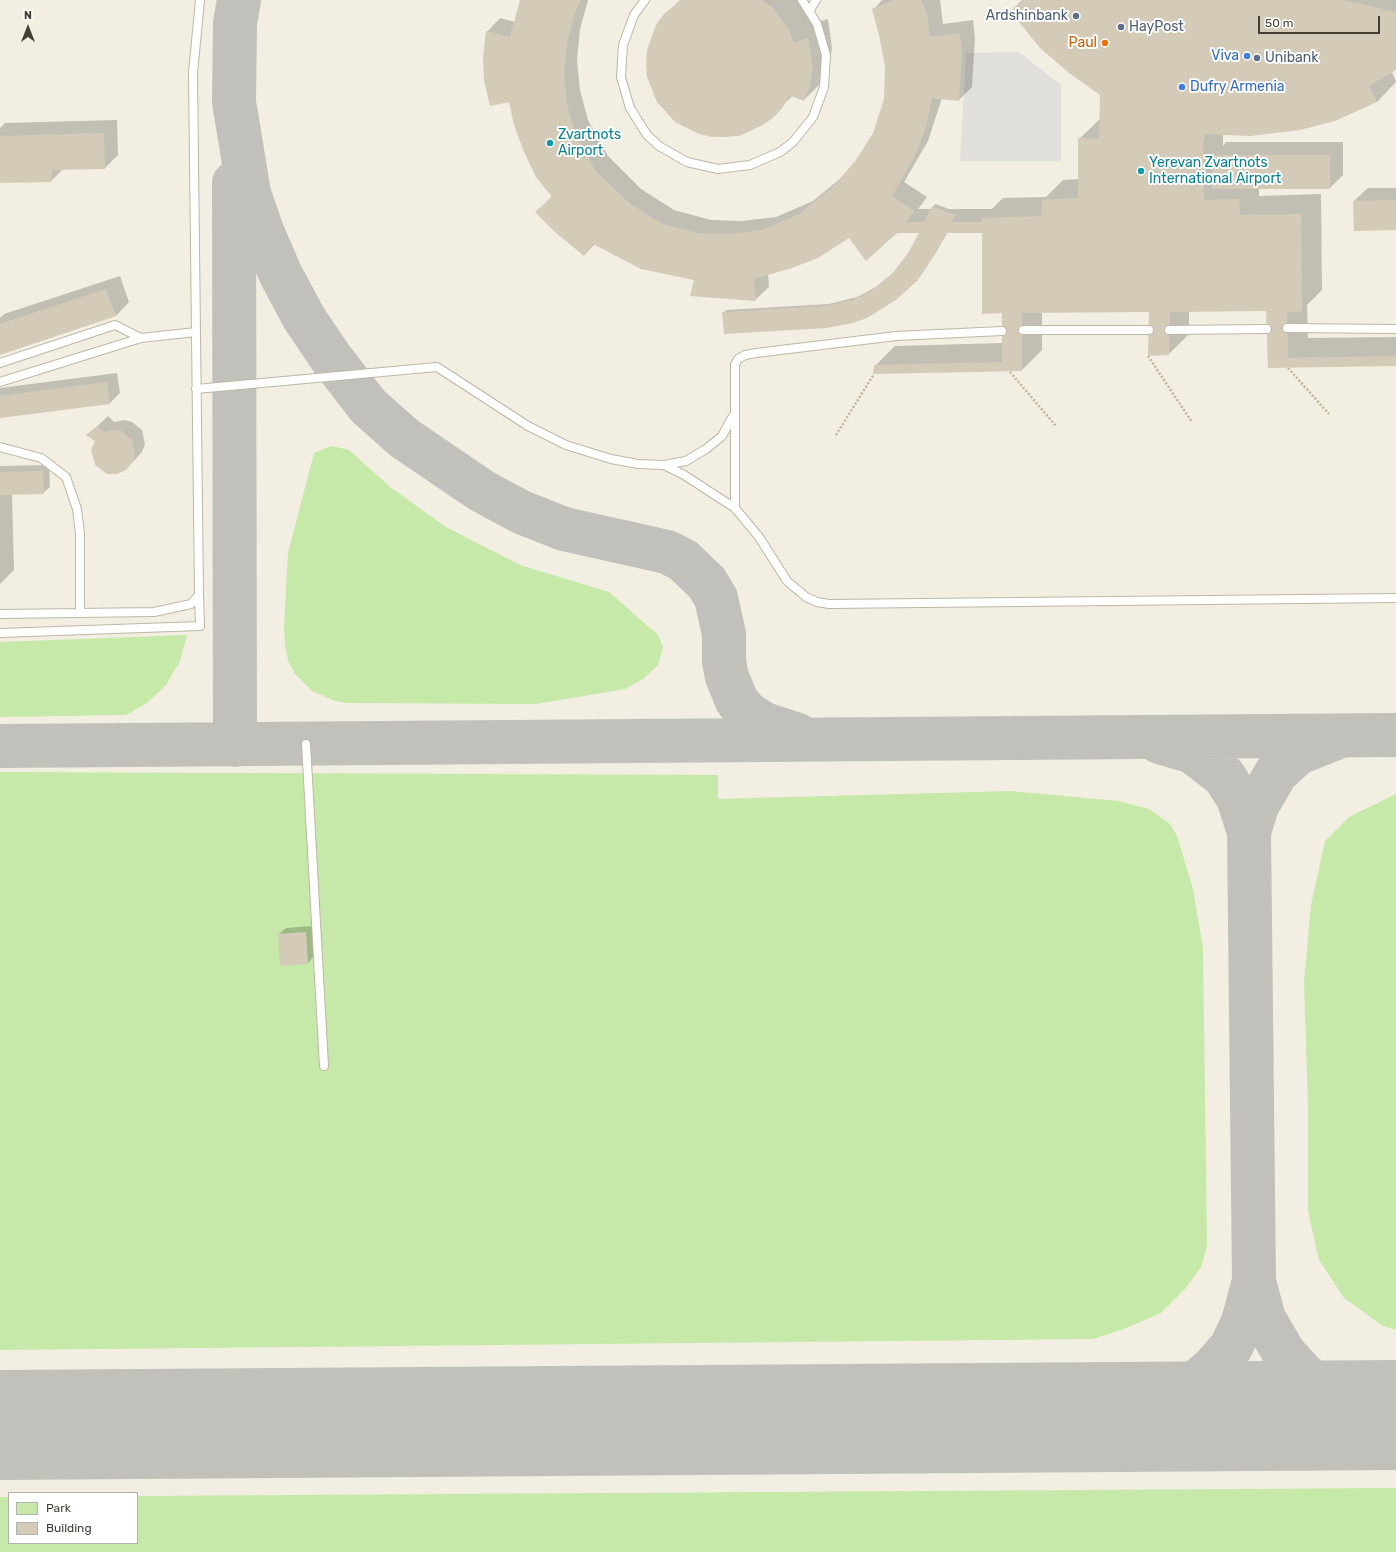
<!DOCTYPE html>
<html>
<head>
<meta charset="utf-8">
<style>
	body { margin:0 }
	#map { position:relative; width:1396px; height:1552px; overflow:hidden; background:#f2eee2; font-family:Rubik,sans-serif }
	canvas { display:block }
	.legend { position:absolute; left:8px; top:1492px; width:130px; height:52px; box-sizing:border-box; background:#fff; border:1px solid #b4b2ad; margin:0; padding:5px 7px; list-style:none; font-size:12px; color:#433e32 }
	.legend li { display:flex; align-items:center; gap:8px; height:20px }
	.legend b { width:20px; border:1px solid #b4b2ad }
	.north { position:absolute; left:8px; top:8px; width:40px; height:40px; -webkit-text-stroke:3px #fff; paint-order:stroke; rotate:0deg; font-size:11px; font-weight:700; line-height:16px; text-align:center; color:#433e32 }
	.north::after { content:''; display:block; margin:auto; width:14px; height:18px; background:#433e32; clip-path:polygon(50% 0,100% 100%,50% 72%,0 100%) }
	.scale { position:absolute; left:1258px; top:16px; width:122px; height:18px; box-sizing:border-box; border:2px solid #433e32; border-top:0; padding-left:5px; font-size:12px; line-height:14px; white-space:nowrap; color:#433e32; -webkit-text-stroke:3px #fff; paint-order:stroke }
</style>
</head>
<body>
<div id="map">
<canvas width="1396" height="1552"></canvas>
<ul class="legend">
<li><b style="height:11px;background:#c6e8a8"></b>Park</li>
<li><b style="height:11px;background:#d3cbb7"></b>Building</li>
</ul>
<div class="north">N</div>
<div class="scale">50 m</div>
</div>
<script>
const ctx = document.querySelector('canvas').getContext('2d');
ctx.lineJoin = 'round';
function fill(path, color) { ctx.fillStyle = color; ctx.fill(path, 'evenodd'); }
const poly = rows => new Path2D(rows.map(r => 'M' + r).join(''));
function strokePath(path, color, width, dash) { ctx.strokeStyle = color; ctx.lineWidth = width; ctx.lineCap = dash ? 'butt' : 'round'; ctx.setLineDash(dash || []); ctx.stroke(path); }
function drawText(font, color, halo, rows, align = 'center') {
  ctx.font = font + ' Rubik,sans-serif'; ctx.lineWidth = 4; ctx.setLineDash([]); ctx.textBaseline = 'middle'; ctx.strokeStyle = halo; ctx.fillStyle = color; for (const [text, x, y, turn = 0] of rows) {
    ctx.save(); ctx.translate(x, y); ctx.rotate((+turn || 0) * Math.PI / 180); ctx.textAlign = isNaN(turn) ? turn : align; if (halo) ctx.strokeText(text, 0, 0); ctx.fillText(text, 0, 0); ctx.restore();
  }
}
const green = poly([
	[331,446,349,450,390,487,446,527,520,565,609,592,658,635,663,647,658,665,643,679,625,689,536,704,348,703,335,701,312,691,295,674,288,661,285,644,284,626,288,553,314,453],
	[187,635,180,661,166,685,147,703,126,715,0,717,0,642],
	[0,772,718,775,718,799,1011,791,1118,801,1149,809,1170,824,1177,836,1193,889,1203,948,1207,1246,1201,1267,1185,1289,1161,1313,1124,1329,1093,1339,0,1350],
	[1396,794,1396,1330,1383,1326,1344,1298,1319,1260,1308,1211,1308,1107,1304,982,1311,905,1325,841,1349,817],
	[1396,1488,1396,1552,0,1552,0,1497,9,1497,9,1543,137,1543,137,1496]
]);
const parking = poly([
	[1019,52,1061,85,1061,161,960,161,966,53]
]);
const shadow = poly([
	[522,0,588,0,580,29,577,60,580,90,588,120,608,156,641,189,674,210,711,220,742,221,776,217,813,201,841,178,857,161,874,133,885,99,886,66,880,35,873,10,882,0,940,0,943,24,973,20,975,39,972,87,959,100,942,98,928,141,904,182,927,197,918,209,932,209,935,204,949,209,992,209,1003,198,1046,197,1063,180,1079,179,1079,139,1100,119,1101,94,1011,11,1022,0,1396,0,1396,69,1392,72,1396,82,1377,102,1223,134,1223,146,1226,142,1343,142,1343,175,1330,188,1259,188,1259,196,1321,194,1322,290,1307,305,1308,338,1396,337,1396,365,1269,367,1267,310,1189,311,1189,334,1169,354,1150,311,1042,312,1042,350,1022,370,875,366,895,346,1003,343,1003,312,983,230,948,232,920,277,882,309,724,313,726,310,829,304,857,297,876,287,894,272,909,254,920,232,849,236,768,274,769,287,755,300,595,244,584,255,537,212,552,196,510,101,487,32,500,18,515,22],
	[680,0,802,0,814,23,828,19,832,48,829,67,824,80,804,100,793,95,782,106,738,135,725,137,699,133,665,15],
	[117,120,118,155,105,168,63,169,51,181,0,182,0,128,5,123],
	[1368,188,1396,188,1396,229,1354,201],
	[120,276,129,302,116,316,0,354,0,318,4,314],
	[117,373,120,393,110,403,0,417,0,388],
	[108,416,114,422,125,420,132,422,142,430,145,444,142,452,126,469,88,435],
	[49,465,50,487,43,493,12,494,14,570,0,584,0,466],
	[312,926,314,956,308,963,281,965,279,934,286,928]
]);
const taxiway = poly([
	[239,0,235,23,234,102,249,193,262,231,281,275,304,318,331,358,368,406,404,438,482,491,521,512,564,529,667,552,683,560,707,583,716,598,724,634,724,662,727,677,737,701,747,713,764,724,798,735],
	[234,183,235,745],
	[1159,742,1193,752,1224,776,1238,798,1249,832,1257,806,1276,773,1298,753,1336,738],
	[0,746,1396,735],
	[1254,1281,1264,1319,1284,1353,1305,1376,1341,1399,1379,1412,1396,1413],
	[1130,1417,1162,1404,1191,1386,1213,1368,1231,1347,1243,1322,1254,1281,1249,832]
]);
const runway = poly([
	[0,1425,1396,1415]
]);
const building = poly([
	[520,0,581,0,576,9,567,43,564,74,567,104,575,134,595,170,628,202,660,223,697,233,728,234,762,230,798,215,833,187,856,160,873,133,884,99,885,66,879,35,872,9,893,0,921,0,927,13,930,37,960,33,962,53,959,101,932,98,926,127,915,156,892,196,914,211,906,222,924,222,932,206,955,215,952,222,982,222,982,218,1041,216,1042,200,1078,198,1078,138,1099,139,1100,95,1069,73,1040,48,1010,11,1023,1,1022,0,1343,0,1396,12,1396,70,1369,86,1377,102,1335,121,1300,130,1250,136,1205,134,1203,144,1204,200,1239,199,1240,215,1301,214,1302,311,1287,313,1288,358,1396,356,1396,366,1268,368,1266,311,1170,312,1169,355,1148,356,1149,312,1022,313,1022,371,873,374,874,365,1002,362,1002,313,982,314,982,233,947,233,936,253,917,281,896,300,867,318,853,323,827,328,724,334,722,312,825,306,853,300,863,295,872,290,892,274,908,253,919,233,897,233,866,261,849,238,818,258,792,268,754,279,756,301,690,296,694,280,641,269,593,244,584,256,555,232,535,212,552,197,536,177,524,152,514,125,509,102,490,106,484,81,483,58,486,31,510,37],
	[681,0,762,0,773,8,789,30,794,43,808,38,813,69,809,88,804,101,789,95,783,107,774,117,763,125,739,136,712,137,699,134,675,122,657,102,647,77,646,64,647,50,656,25,664,14],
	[104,133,105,169,52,170,52,182,0,183,0,136],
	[1212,155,1330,155,1330,189,1212,189],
	[1396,200,1396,230,1354,231,1353,201],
	[106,289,116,316,0,355,0,324],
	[107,382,110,404,0,418,0,396],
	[97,426,104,432,114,430,122,431,132,440,135,455,132,463,126,470,117,474,107,474,95,465,91,450,95,441,86,435],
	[43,471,44,494,0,495,0,472],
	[306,932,308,964,280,966,278,934]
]);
const path = poly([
	[1148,356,1192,422],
	[1288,368,1329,414],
	[1010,372,1056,426],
	[836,435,874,374]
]);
const service = poly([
	[645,0,634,15,623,45,621,77,630,108,647,135,659,146,687,162,718,169,750,165,780,152,793,142,813,117,824,87,826,55,817,24,802,0],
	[810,10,816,0],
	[1287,328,1396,329],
	[1023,330,1149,330],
	[1169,330,1267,329],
	[0,363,115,325,141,338],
	[0,382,141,338,196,332],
	[196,389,437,367,528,426,566,445,611,459,638,464,664,465,684,475,735,508,759,537,787,581,806,597,817,602,829,604,1396,598],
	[0,447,41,458,66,477,77,509,80,534,80,613],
	[664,465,686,461,706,449,722,436,733,416],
	[735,508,735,365,738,359,745,355,756,353,896,336,1002,331],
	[0,614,154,612,191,604,199,595,193,73,200,0],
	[0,633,200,626,199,595],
	[306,744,324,1066]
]);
const markers = [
	[1076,16,4,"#5c6f8a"],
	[1121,27,4,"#5c6f8a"],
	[1105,43,4,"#e8710a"],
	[1247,56,4,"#3f7fe0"],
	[1257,58,4,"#5c6f8a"],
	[1182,87,4,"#3f7fe0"],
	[550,143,4,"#0f9aa8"],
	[1141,171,4,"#0f9aa8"]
];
const serviceNames = [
	["Ardshinbank",1068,16,"right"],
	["HayPost",1129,27],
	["Unibank",1265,58]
];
const foodNames = [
	["Paul",1097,43]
];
const shopNames = [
	["Viva",1239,56],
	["Dufry Armenia",1190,87,"left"]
];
const cultureNames = [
	["Zvartnots",558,135],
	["Airport",558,151],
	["Yerevan Zvartnots",1149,163],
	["International Airport",1149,179]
];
fill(green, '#c6e8a8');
fill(parking, '#e1dfdb');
fill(shadow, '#0003');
strokePath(taxiway, '#c2c0ba', 44);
strokePath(runway, '#c2c0ba', 110);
fill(building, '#d3cbb7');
strokePath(service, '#bdb7a4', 10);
strokePath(path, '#bfb495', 2.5, [2, 2]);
strokePath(service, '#fff', 8);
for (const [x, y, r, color] of markers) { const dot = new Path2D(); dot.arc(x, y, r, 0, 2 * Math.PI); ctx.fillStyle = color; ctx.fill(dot); strokePath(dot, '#fff', 1.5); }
drawText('14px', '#4e5e75', '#fff', serviceNames, 'left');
drawText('14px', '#c56008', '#fff', foodNames, 'right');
drawText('14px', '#366cbe', '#fff', shopNames, 'right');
drawText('14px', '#0d838f', '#fff', cultureNames, 'left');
</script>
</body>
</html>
